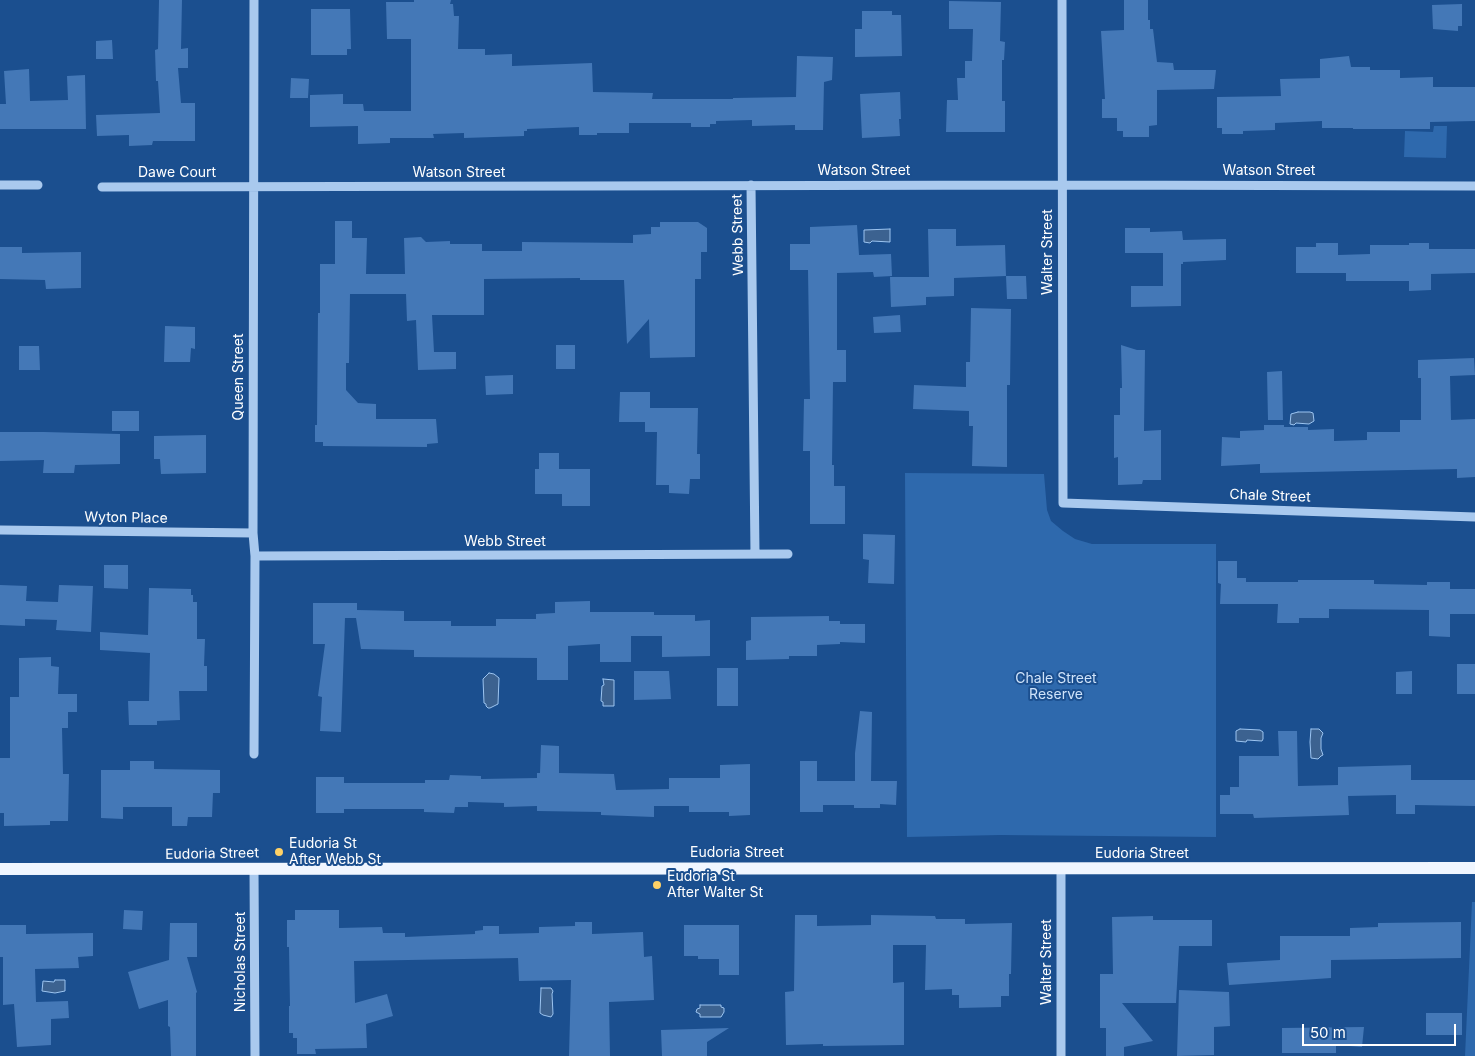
<!DOCTYPE html>
<html>
<head>
<meta charset="utf-8">
<style>
	body { margin:0 }
	#map { position:relative; width:1475px; height:1056px; overflow:hidden; background:#1b4f8f; font-family:Inter,sans-serif }
	canvas { display:block }
	.scale { position:absolute; left:1302px; top:1024px; width:154px; height:22px; box-sizing:border-box; border:2px solid #fff; border-top:0; padding-left:6px; font-size:15px; line-height:18px; white-space:nowrap; color:#fff; -webkit-text-stroke:4px #1b4f8f; paint-order:stroke }
</style>
</head>
<body>
<div id="map">
<canvas width="1475" height="1056"></canvas>
<div class="scale">50 m</div>
</div>
<script>
const ctx = document.querySelector('canvas').getContext('2d');
ctx.lineJoin = 'round';
function fill(path, color) { ctx.fillStyle = color; ctx.fill(path, 'evenodd'); }
const poly = rows => new Path2D(rows.map(r => 'M' + r).join(''));
function strokePath(path, color, width, dash) { ctx.strokeStyle = color; ctx.lineWidth = width; ctx.lineCap = dash ? 'butt' : 'round'; ctx.setLineDash(dash || []); ctx.stroke(path); }
function drawText(font, color, halo, rows, align = 'center') {
  ctx.font = font + ' Inter,sans-serif'; ctx.lineWidth = 4; ctx.setLineDash([]); ctx.textBaseline = 'middle'; ctx.strokeStyle = halo; ctx.fillStyle = color; for (const [text, x, y, turn = 0] of rows) {
    ctx.save(); ctx.translate(x, y); ctx.rotate((+turn || 0) * Math.PI / 180); ctx.textAlign = isNaN(turn) ? turn : align; if (halo) ctx.strokeText(text, 0, 0); ctx.fillText(text, 0, 0); ctx.restore();
  }
}
const green = poly([
	[1434,126,1447,126,1446,158,1404,157,1405,131,1433,132],
	[905,473,1044,474,1047,510,1051,521,1063,531,1075,539,1092,544,1216,544,1216,837,1000,835,907,837],
	[1472,902,1475,902,1475,1056,1465,1056]
]);
const water = poly([
	[890,229,890,242,872,241,870,243,864,242,864,230,890,229],
	[1298,412,1310,412,1313,413,1314,421,1309,424,1296,423,1294,425,1290,424,1291,414,1298,412],
	[489,673,494,674,499,678,498,704,490,708,488,708,486,706,486,704,484,703,483,679,489,673],
	[603,679,614,680,614,706,603,706,603,702,601,701,602,686,604,685,603,679],
	[1240,729,1260,730,1263,732,1263,739,1262,741,1247,740,1246,742,1236,741,1236,731,1240,729],
	[1311,729,1319,729,1323,733,1321,738,1321,749,1323,755,1321,756,1318,759,1311,758,1310,742,1311,729],
	[55,980,65,980,65,991,55,993,42,991,43,981,54,982,55,980],
	[541,988,551,988,553,991,552,994,553,1014,551,1017,543,1015,540,1013,541,988],
	[700,1005,721,1005,721,1007,724,1008,724,1012,721,1017,700,1017,700,1014,696,1012,697,1009,700,1008,700,1005]
]);
const building = poly([
	[159,0,182,0,181,49,188,48,188,68,178,68,181,103,195,103,195,141,153,141,152,145,129,146,129,135,97,136,96,115,160,113,158,81,156,81,155,50,158,49],
	[414,0,451,0,450,4,453,4,454,16,459,16,458,49,485,49,485,55,512,54,512,66,592,63,593,92,653,93,652,99,733,99,733,98,796,97,797,56,833,57,832,80,824,82,823,130,795,130,795,125,752,126,752,120,716,121,716,124,710,124,710,127,691,127,691,123,629,123,629,133,597,133,597,135,579,135,579,127,527,129,527,131,524,131,524,136,464,138,464,133,433,134,434,138,390,138,390,143,358,144,358,126,310,127,310,95,343,94,343,104,363,104,364,111,411,111,411,39,387,39,386,2,414,2],
	[1124,0,1148,0,1148,20,1150,20,1150,29,1153,29,1157,62,1173,63,1174,70,1216,70,1214,89,1157,90,1157,125,1149,126,1149,137,1123,137,1123,131,1117,131,1117,118,1102,118,1102,99,1105,99,1101,31,1124,30],
	[949,1,1001,2,1000,41,1005,42,1004,60,1002,60,1002,101,1005,101,1005,132,946,132,947,100,958,100,957,78,965,78,965,61,972,61,973,29,949,29],
	[1462,4,1462,26,1458,26,1458,31,1433,29,1432,5],
	[311,9,350,9,351,49,347,49,347,55,311,55],
	[862,11,892,11,892,15,901,15,902,56,855,57,855,29,862,29],
	[112,40,113,59,96,59,96,41],
	[1349,56,1351,67,1370,67,1370,70,1400,70,1400,78,1433,77,1433,87,1475,87,1475,121,1430,122,1430,129,1353,129,1353,128,1322,128,1322,121,1275,123,1275,130,1243,131,1243,134,1222,134,1222,128,1217,128,1217,97,1281,96,1280,79,1320,78,1320,59],
	[29,69,30,101,68,100,67,76,85,75,86,129,0,129,0,104,6,104,4,71],
	[291,78,309,79,308,98,290,98],
	[900,92,901,119,899,119,900,136,862,138,860,94],
	[335,221,352,221,352,238,367,238,366,274,405,274,404,238,421,237,426,242,450,241,450,244,482,244,482,251,522,251,522,242,633,243,633,235,651,234,651,227,660,227,660,222,698,222,707,228,707,252,701,252,701,279,695,279,695,357,650,358,649,319,627,344,624,280,580,280,580,278,484,279,484,315,432,315,434,352,456,352,456,369,418,370,416,320,407,321,406,294,350,294,349,363,346,363,346,390,358,403,376,404,376,419,436,419,438,443,427,444,427,447,323,446,323,442,315,442,315,425,317,425,318,313,320,313,320,264,335,264],
	[857,225,859,255,891,254,892,276,874,277,873,272,837,273,837,350,846,350,846,382,833,382,832,465,834,465,834,486,845,486,845,524,810,524,810,451,803,451,804,399,810,399,808,270,790,270,790,244,810,244,810,227],
	[1125,228,1150,228,1150,232,1182,231,1183,240,1226,239,1226,260,1183,262,1183,264,1181,264,1181,306,1131,307,1131,286,1163,286,1163,253,1125,253],
	[928,229,956,229,956,246,1005,245,1006,276,954,278,954,296,926,297,926,305,891,307,890,277,929,277],
	[1316,243,1338,243,1338,255,1370,254,1370,245,1409,245,1409,243,1429,243,1429,249,1475,249,1475,273,1431,274,1431,290,1409,291,1409,281,1346,281,1346,273,1296,273,1296,247,1316,247],
	[0,247,22,247,22,253,81,252,81,288,46,289,45,280,0,279],
	[1006,276,1026,276,1027,299,1007,299],
	[971,308,1011,309,1010,385,1007,385,1007,467,972,466,973,426,969,426,969,411,913,409,914,385,966,387,966,362,970,362],
	[900,315,901,332,874,333,873,317],
	[165,326,195,327,195,349,191,348,190,362,164,362],
	[556,345,575,345,575,369,556,369],
	[1121,345,1137,350,1145,350,1144,431,1161,430,1161,480,1143,480,1142,484,1118,485,1118,457,1114,458,1114,415,1120,415,1120,388,1122,388],
	[19,346,39,346,40,370,19,370],
	[1474,358,1475,375,1450,376,1451,420,1475,419,1475,477,1457,478,1457,469,1260,473,1260,464,1221,466,1222,437,1240,438,1240,431,1264,430,1264,425,1284,425,1284,427,1308,427,1308,430,1334,429,1334,441,1367,440,1367,432,1400,432,1400,420,1421,420,1421,378,1418,378,1418,360],
	[1282,371,1283,420,1268,420,1267,372],
	[513,375,513,394,486,395,485,376],
	[620,392,650,392,650,408,698,408,697,454,700,454,700,479,690,479,689,494,669,493,669,485,656,485,657,432,645,432,645,422,619,422],
	[112,411,139,411,139,431,112,431],
	[0,432,44,432,120,434,120,464,75,465,74,473,43,473,44,460,0,461],
	[206,435,206,473,161,474,160,459,154,459,154,436],
	[539,453,559,453,559,469,590,469,590,506,562,506,562,494,535,494,535,469,539,469],
	[863,534,895,535,894,584,868,583,869,560,863,559],
	[1218,561,1237,561,1237,578,1246,578,1246,582,1298,582,1298,580,1374,580,1374,584,1427,585,1427,582,1450,582,1450,589,1475,589,1475,614,1450,614,1450,637,1429,636,1429,610,1329,609,1329,618,1299,618,1299,623,1277,623,1278,604,1220,604,1221,584,1218,583],
	[104,565,128,565,128,589,104,588],
	[0,585,27,586,26,601,58,602,59,585,93,586,91,632,56,630,57,620,25,619,25,626,0,625],
	[149,588,191,589,191,595,193,595,193,602,197,602,197,639,205,639,204,666,207,666,207,691,179,691,180,720,157,721,157,725,129,725,128,701,149,701,150,653,100,650,100,632,148,635],
	[590,601,590,612,654,612,654,615,695,615,695,621,710,620,710,656,662,657,662,636,631,636,631,662,600,662,600,644,568,646,568,680,537,680,537,658,414,657,414,650,361,649,356,618,345,618,341,732,320,731,322,697,318,696,325,644,313,644,313,603,357,603,357,610,404,611,404,621,451,621,451,626,496,626,496,619,536,619,536,614,555,613,555,602],
	[829,616,829,621,840,621,840,624,865,624,865,643,840,642,840,644,817,645,817,656,789,656,789,659,746,660,746,641,751,640,751,617],
	[51,657,51,666,59,667,58,694,77,694,77,712,68,712,68,728,62,728,63,774,69,774,68,821,50,821,50,825,4,826,4,813,0,813,0,758,10,758,10,697,19,697,19,658],
	[1457,664,1475,664,1475,694,1457,694],
	[717,668,738,668,738,706,717,706],
	[634,671,669,671,671,699,634,700],
	[1412,671,1412,694,1396,694,1396,672],
	[860,711,872,712,871,781,897,781,896,805,880,804,880,808,854,808,854,805,823,805,823,812,800,812,800,761,817,761,817,781,855,781,855,753],
	[1278,731,1297,731,1298,786,1338,785,1338,767,1411,765,1411,780,1475,780,1475,806,1415,805,1415,814,1396,814,1396,795,1348,796,1349,815,1254,818,1253,814,1220,814,1220,795,1230,795,1230,787,1239,787,1239,756,1279,756],
	[541,745,559,746,559,773,614,774,616,790,669,789,669,778,720,778,720,765,750,764,750,815,729,816,729,812,689,812,689,806,654,806,654,817,601,815,601,812,537,811,537,806,504,807,504,803,468,802,468,807,455,807,454,813,424,812,424,809,344,809,344,813,316,813,316,777,344,777,344,783,425,783,425,780,449,780,450,775,481,776,481,779,537,778,537,773,540,773],
	[130,761,154,761,154,769,220,770,220,793,213,793,212,817,188,817,187,826,172,826,172,807,123,807,123,819,101,818,101,770,130,770],
	[124,910,143,911,142,930,123,929],
	[295,910,339,910,339,928,382,927,383,933,405,933,405,937,475,934,475,931,483,930,483,926,499,926,499,934,539,933,539,927,575,926,575,922,592,922,592,934,643,932,644,957,652,956,654,1000,609,1002,610,1056,569,1056,571,980,519,981,518,958,354,961,355,1003,387,994,393,1016,366,1024,367,1048,315,1049,316,1054,297,1054,297,1038,293,1038,293,1033,289,1033,289,1006,290,1006,289,947,287,947,287,920,295,920],
	[795,915,817,915,817,926,871,925,871,915,935,916,936,919,965,919,965,924,1012,923,1011,974,1009,974,1009,996,1001,996,1001,1007,959,1008,959,995,952,995,952,989,925,990,926,945,893,945,893,983,904,982,904,1045,823,1046,823,1044,786,1045,785,992,794,991],
	[1153,916,1153,920,1212,920,1212,946,1179,946,1176,1003,1122,1003,1153,1041,1124,1047,1124,1056,1106,1056,1106,1028,1100,1028,1100,974,1113,974,1112,917],
	[1461,922,1461,958,1331,960,1331,978,1229,985,1227,963,1280,960,1280,936,1350,936,1350,928,1378,927,1378,923],
	[170,923,197,923,197,957,187,957,197,992,196,993,196,1056,171,1056,170,1027,168,1026,168,1000,139,1009,128,972,169,960],
	[0,925,26,925,26,934,93,933,93,956,78,957,79,968,35,969,36,1002,68,1001,69,1018,51,1019,51,1045,17,1047,14,1004,3,1005,3,957,0,957],
	[684,925,739,925,739,975,719,975,719,959,698,959,698,956,684,956],
	[1179,990,1229,992,1230,1026,1214,1027,1214,1055,1177,1056],
	[1426,1013,1462,1013,1462,1035,1426,1035],
	[1364,1027,1362,1047,1336,1045,1336,1053,1282,1053,1282,1028],
	[729,1028,707,1042,707,1056,662,1056,661,1030]
]);
const minor = poly([
	[254,0,253,533,255,556,254,754],
	[1062,0,1063,503,1475,517],
	[0,185,38,185],
	[751,185,755,554],
	[102,187,1062,185,1475,186],
	[0,530,253,533],
	[255,556,788,554],
	[254,868,255,1056],
	[1061,869,1061,1056]
]);
const major = poly([
	[0,869,1475,868]
]);
const markers = [
	[279,852,5,"#ffd166"],
	[657,885,5,"#ffd166"]
];
const streetNames = [
	["Watson Street",864,171],
	["Watson Street",1269,171],
	["Dawe Court",177,173],
	["Watson Street",459,173],
	["Webb Street",738,235,-91],
	["Walter Street",1048,252,-90],
	["Queen Street",239,377,-90],
	["Chale Street",1270,496,2],
	["Wyton Place",126,518,1],
	["Webb Street",505,542],
	["Eudoria Street",737,853],
	["Eudoria Street",212,854,-1],
	["Eudoria Street",1142,854],
	["Nicholas Street",241,962,-90],
	["Walter Street",1047,962,-90]
];
const parkNames = [
	["Chale Street",1056,679],
	["Reserve",1056,695]
];
const poiNames = [
	["Eudoria St",289,844],
	["After Webb St",289,860],
	["Eudoria St",667,877],
	["After Walter St",667,893]
];
fill(green, '#2e69ad');
fill(water, '#3c6290');
strokePath(water, '#9cc4f0', 1);
fill(building, '#4478b7');
strokePath(minor, '#a9c9ee', 9);
strokePath(major, '#f0f6ff', 12);
for (const [x, y, r, color] of markers) { const dot = new Path2D(); dot.arc(x, y, r, 0, 2 * Math.PI); ctx.fillStyle = color; ctx.fill(dot); strokePath(dot, '#1b4f8f', 2); }
drawText('14px', '#fff', '#1b4f8f', streetNames);
drawText('14px', '#cfe3fa', '#1b4f8f', parkNames);
drawText('14px', '#fff', '#1b4f8f', poiNames, 'left');
</script>
</body>
</html>
